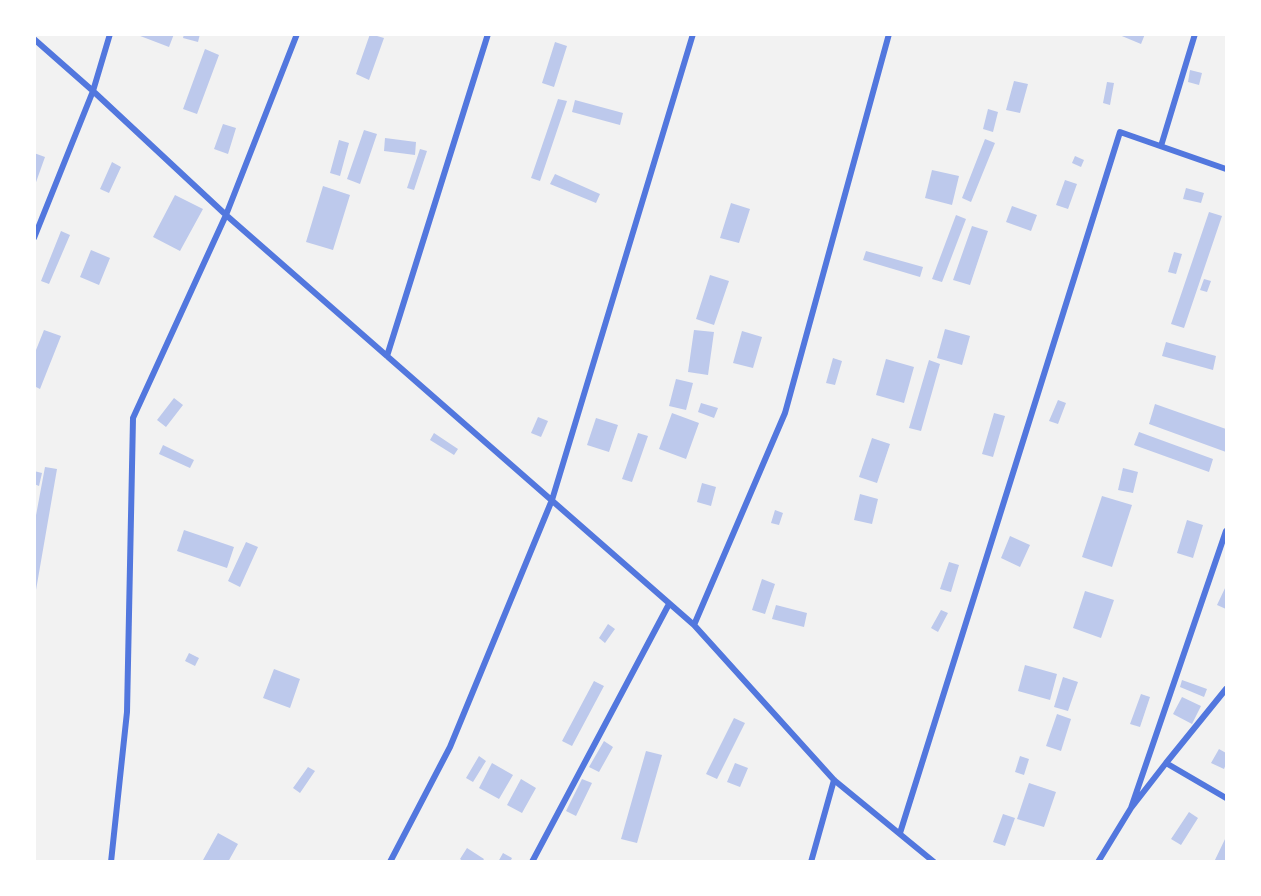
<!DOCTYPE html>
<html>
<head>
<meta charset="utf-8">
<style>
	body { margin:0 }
	#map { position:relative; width:1261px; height:896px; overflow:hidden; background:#f2f2f2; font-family:"Noto Serif",serif }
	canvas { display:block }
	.frame { position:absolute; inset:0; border:36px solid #fff; pointer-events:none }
</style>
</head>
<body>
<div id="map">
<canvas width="1261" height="896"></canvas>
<div class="frame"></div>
</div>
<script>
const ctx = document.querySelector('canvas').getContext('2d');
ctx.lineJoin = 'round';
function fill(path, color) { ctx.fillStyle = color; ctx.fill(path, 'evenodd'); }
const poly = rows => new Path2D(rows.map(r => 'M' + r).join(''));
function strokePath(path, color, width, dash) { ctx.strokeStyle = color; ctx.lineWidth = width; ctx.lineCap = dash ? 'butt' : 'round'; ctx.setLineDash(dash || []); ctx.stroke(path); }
const building = poly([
	[135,34,174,34,169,47],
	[184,34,200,34,198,42,183,38],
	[370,34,384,38,369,80,356,74],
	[1117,34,1145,34,1141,44],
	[555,42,567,46,554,87,542,83],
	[205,49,219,55,197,114,183,109],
	[1190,70,1202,73,1199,85,1188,82],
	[1014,81,1028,84,1020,113,1006,110],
	[1107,82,1114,83,1110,105,1103,103],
	[558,99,567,101,540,181,531,178],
	[575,100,623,113,620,125,572,112],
	[988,109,998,112,993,132,983,129],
	[223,124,236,128,228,154,214,149],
	[364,130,377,134,360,184,347,179],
	[385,138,416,142,415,155,384,151],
	[985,139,995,143,971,202,962,198],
	[339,140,349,143,340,176,330,173],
	[420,149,427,151,414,190,407,188],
	[34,153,45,157,35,185,34,185],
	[1075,156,1084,160,1081,167,1072,163],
	[112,162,121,167,109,193,100,189],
	[932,170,959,176,952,205,925,198],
	[555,174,600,194,596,203,550,184],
	[1065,180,1077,184,1068,209,1056,205],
	[323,186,350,195,333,250,306,242],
	[1186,188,1204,193,1201,203,1183,199],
	[175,195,203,209,180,251,153,237],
	[731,203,750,209,739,243,720,238],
	[1012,206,1037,215,1031,231,1006,222],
	[1209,212,1222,216,1184,328,1171,324],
	[956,215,966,219,942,282,932,279],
	[972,226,988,231,970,285,953,280],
	[61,231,70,235,49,284,41,281],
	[91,250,110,258,99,285,80,277],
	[866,251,923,267,920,277,863,260],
	[1174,252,1182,254,1176,274,1168,272],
	[710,275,729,281,714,325,696,319],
	[1204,279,1211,281,1207,292,1200,290],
	[945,329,970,336,962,365,937,358],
	[44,330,61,336,40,389,34,386,34,355],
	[694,330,714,332,708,375,688,372],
	[742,331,762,337,753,368,733,363],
	[1166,342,1216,356,1213,370,1162,356],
	[833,358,842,361,835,385,826,383],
	[886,359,914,367,904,403,876,395],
	[929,360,940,364,921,431,909,428],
	[676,379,693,383,686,410,669,406],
	[174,398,183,405,166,427,157,420],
	[1058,400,1066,403,1058,424,1049,421],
	[701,403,718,408,714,418,698,412],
	[1155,404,1226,429,1226,452,1149,424],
	[672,413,699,423,686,459,659,449],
	[994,413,1005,416,993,457,982,454],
	[538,417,548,421,541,437,531,433],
	[596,418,618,425,609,452,587,445],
	[1139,432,1213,459,1209,472,1134,445],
	[434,433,458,449,454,455,430,440],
	[638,433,648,436,632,482,622,479],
	[872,438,890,444,877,483,859,477],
	[163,445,194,460,190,468,159,454],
	[45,467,57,469,36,590,34,590,34,526],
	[1123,468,1138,472,1133,493,1118,490],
	[34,471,42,473,39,486,34,484],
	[702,483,716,487,711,506,697,502],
	[860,494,878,499,872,524,854,520],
	[1102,496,1132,505,1112,567,1082,557],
	[775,510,783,513,779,525,771,523],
	[1187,520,1203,525,1193,558,1177,553],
	[184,530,234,547,227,568,177,551],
	[1010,536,1030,545,1020,567,1001,558],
	[246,542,258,547,240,587,228,581],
	[949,562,959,565,951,592,940,589],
	[762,579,775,584,765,614,752,610],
	[1226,586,1226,609,1217,605],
	[1085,591,1114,600,1101,638,1073,628],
	[776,605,807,613,804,627,772,619],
	[941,610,948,613,938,632,931,628],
	[608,624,615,629,605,643,599,638],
	[189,653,199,658,195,666,185,661],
	[1025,665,1057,674,1050,700,1018,691],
	[274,669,300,679,290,708,263,698],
	[1063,677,1078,682,1068,711,1054,707],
	[1182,680,1207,689,1204,697,1180,687],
	[594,681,604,686,572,746,562,741],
	[1141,694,1150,697,1140,727,1130,724],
	[1182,697,1201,706,1192,724,1173,714],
	[1057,714,1071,719,1061,751,1046,746],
	[734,718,745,723,717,779,706,774],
	[604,741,613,747,599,772,589,767],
	[1219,749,1226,753,1226,764,1224,769,1211,763],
	[646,751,662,755,637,843,621,839],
	[479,756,486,761,473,782,466,778],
	[1020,756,1029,759,1024,775,1015,772],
	[492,763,513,775,499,799,479,788],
	[735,763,748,768,740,787,727,782],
	[308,767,315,771,300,793,293,788],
	[521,779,536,788,522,813,507,805],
	[582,779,592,783,576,816,566,811],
	[1029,783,1056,792,1044,827,1017,819],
	[1189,812,1198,818,1181,845,1171,839],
	[1003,814,1015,818,1005,846,993,842],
	[218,833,238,844,228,862,205,862,203,860],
	[1226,837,1226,862,1214,862],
	[467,848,484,859,482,862,464,862,460,859],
	[503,853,512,858,510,862,498,862]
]);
const minor = poly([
	[34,39,93,91,226,215,694,625,834,780,934,862],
	[1161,146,1195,34],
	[34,238,93,91,110,34],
	[387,356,488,34],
	[694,625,785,413,889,34],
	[1166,763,1226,689],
	[1131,808,1226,531],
	[900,833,1120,132,1226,169],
	[111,862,127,712,133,418,226,215,297,34],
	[390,862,450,747,552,500,693,34],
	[532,862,669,604],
	[811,862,834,780],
	[1098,862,1131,808,1166,763,1226,798]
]);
fill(building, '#bdc9ec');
strokePath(minor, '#5277de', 6);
</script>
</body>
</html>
